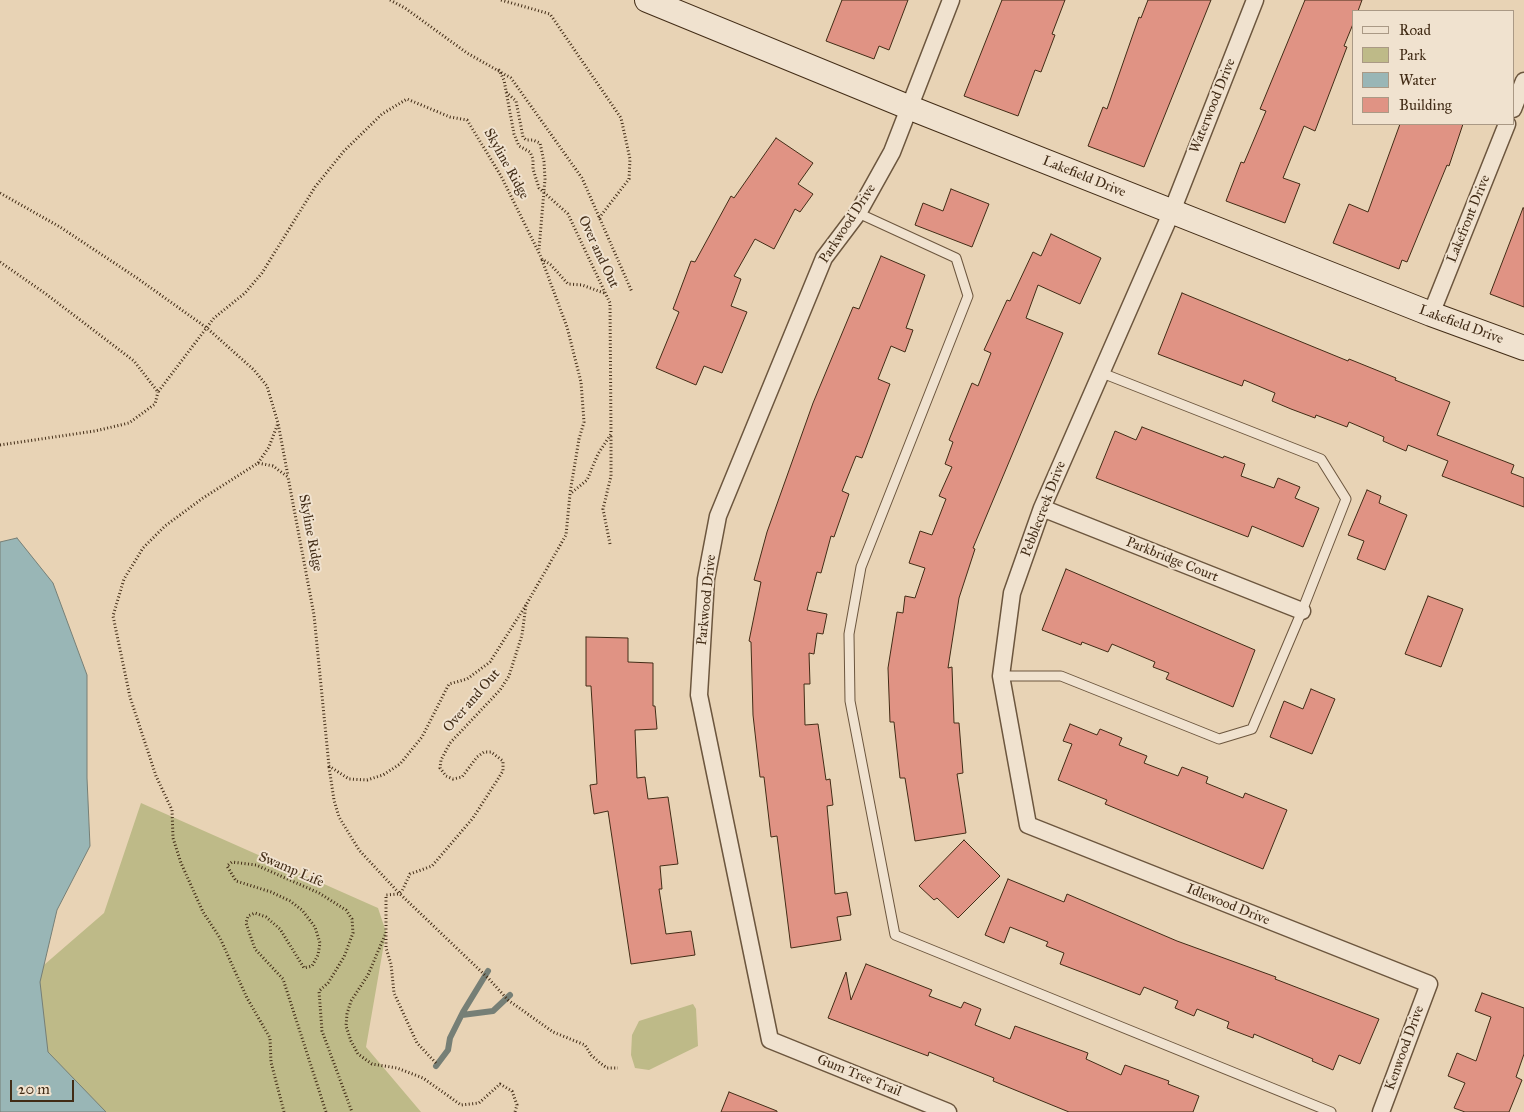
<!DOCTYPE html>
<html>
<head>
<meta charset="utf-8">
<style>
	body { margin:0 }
	#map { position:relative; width:1524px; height:1112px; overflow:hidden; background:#e8d3b5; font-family:"IM FELL Great Primer",serif }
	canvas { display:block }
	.legend { position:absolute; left:1352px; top:10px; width:162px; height:115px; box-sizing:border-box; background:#f0e2cf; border:1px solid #aa9985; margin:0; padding:6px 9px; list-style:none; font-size:15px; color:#422c16 }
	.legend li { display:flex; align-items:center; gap:10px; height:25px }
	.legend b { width:25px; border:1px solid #aa9985 }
	.scale { position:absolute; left:10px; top:1080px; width:64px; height:22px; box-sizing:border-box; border:2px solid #422c16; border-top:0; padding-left:6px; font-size:15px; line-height:18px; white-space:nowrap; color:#422c16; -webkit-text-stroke:4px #f0e2cf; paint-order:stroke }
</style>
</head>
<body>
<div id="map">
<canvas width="1524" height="1112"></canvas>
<ul class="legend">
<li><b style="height:6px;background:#f0e2cf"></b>Road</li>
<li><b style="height:14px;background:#beba88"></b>Park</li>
<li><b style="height:14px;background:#99b6b6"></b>Water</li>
<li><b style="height:14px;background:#e09384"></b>Building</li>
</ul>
<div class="scale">20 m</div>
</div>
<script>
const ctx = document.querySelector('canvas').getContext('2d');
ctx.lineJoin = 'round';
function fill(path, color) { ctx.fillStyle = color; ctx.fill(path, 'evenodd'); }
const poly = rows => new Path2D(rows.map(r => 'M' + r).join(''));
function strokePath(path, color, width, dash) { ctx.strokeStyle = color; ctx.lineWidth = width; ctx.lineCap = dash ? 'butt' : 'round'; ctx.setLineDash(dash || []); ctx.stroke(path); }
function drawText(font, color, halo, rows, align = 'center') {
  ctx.font = font + ' "IM FELL Great Primer",serif'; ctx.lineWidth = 4; ctx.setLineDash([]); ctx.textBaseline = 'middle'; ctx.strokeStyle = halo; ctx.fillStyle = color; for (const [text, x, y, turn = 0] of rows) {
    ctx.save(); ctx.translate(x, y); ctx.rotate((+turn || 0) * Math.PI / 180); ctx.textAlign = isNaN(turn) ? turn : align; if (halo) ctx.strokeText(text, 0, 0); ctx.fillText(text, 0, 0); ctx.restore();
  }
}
const green = poly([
	[141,803,378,908,386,932,366,1047,421,1112,0,1112,0,1003,104,913],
	[693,1004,696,1009,698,1046,649,1070,635,1068,631,1055,632,1035,639,1021]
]);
const water = poly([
	[17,538,53,583,87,675,87,778,90,846,57,910,40,982,48,1052,106,1112,0,1112,0,542,17,538]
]);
const stream = poly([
	[462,1015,493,1011,510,995],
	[436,1066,448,1050,450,1038,463,1012,488,971]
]);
const building = poly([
	[842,0,908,0,889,50,879,46,874,59,826,41,842,0],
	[1002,0,1065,0,1052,34,1055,35,1041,72,1035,70,1018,116,964,96,1002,0],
	[1148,0,1211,0,1144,167,1088,146,1103,107,1107,109,1139,17,1141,18,1148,0],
	[1305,0,1362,0,1358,11,1353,11,1353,24,1344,46,1347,47,1315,131,1304,126,1283,178,1300,184,1285,223,1226,201,1241,162,1244,163,1266,111,1260,109,1305,0],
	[1400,124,1463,124,1449,166,1447,165,1407,262,1402,260,1399,269,1333,243,1349,204,1368,212,1400,124],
	[776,138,813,163,798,184,813,194,800,212,795,209,774,249,755,239,734,276,741,279,731,306,747,312,722,373,704,366,696,385,656,368,679,312,673,309,691,261,695,262,731,196,734,198,776,138],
	[951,189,989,204,972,247,915,225,923,203,943,211,951,189],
	[1523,208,1524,208,1524,307,1490,294,1523,208],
	[1051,234,1101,258,1080,304,1038,285,1026,318,1063,333,973,548,975,549,959,598,948,668,952,667,954,723,959,723,963,773,957,774,966,833,915,841,905,778,900,778,894,722,890,722,888,668,897,612,903,613,905,596,915,598,925,568,909,563,920,531,932,535,946,499,939,496,952,467,945,464,953,442,949,440,972,383,978,386,991,353,984,350,1007,300,1010,301,1033,252,1041,256,1051,234],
	[881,256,925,275,906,328,913,330,905,352,891,346,878,379,890,384,862,458,856,456,842,491,849,494,834,537,831,536,821,573,817,572,807,610,827,614,823,634,817,633,814,654,809,653,810,684,804,684,805,725,818,724,826,780,830,779,833,805,827,806,835,894,847,892,851,915,837,917,841,940,791,948,777,836,771,837,764,777,760,777,753,715,751,642,749,641,761,582,754,580,767,532,813,403,853,307,859,309,881,256],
	[1182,293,1348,361,1349,359,1396,378,1395,380,1450,402,1437,435,1514,465,1511,473,1524,478,1524,507,1442,476,1448,461,1408,445,1406,451,1383,441,1384,437,1349,422,1347,427,1316,415,1315,418,1291,409,1272,401,1275,393,1244,380,1242,386,1158,354,1182,293],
	[1142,427,1223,458,1224,456,1245,464,1241,476,1274,488,1278,478,1300,487,1295,498,1319,508,1303,547,1252,526,1248,537,1096,478,1115,431,1136,440,1142,427],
	[1367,490,1381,496,1379,503,1407,515,1385,570,1357,559,1364,541,1348,535,1367,490],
	[1066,569,1255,650,1233,707,1166,679,1169,673,1153,667,1155,662,1112,644,1108,652,1082,642,1081,645,1042,630,1066,569],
	[1428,596,1463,609,1441,667,1405,654,1428,596],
	[586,637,628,638,628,662,653,663,653,706,655,706,657,729,635,730,637,778,645,777,648,799,668,797,678,864,660,866,662,889,659,889,666,934,691,931,695,955,631,964,608,811,594,814,590,785,597,784,591,686,586,686,586,637],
	[1311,689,1335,699,1312,754,1270,737,1284,701,1303,709,1311,689],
	[1070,724,1097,735,1100,729,1122,738,1119,745,1147,756,1144,763,1178,776,1182,767,1208,777,1206,783,1243,798,1245,793,1287,810,1263,869,1105,804,1107,800,1058,780,1072,744,1063,741,1070,724],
	[964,840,1000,876,958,918,937,898,934,900,919,886,964,840],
	[1008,879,1064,902,1067,894,1177,941,1276,977,1275,979,1379,1019,1360,1064,1339,1055,1333,1070,1312,1061,1313,1059,1254,1034,1253,1038,1227,1028,1229,1022,1197,1009,1194,1016,1175,1008,1178,1001,1144,987,1140,995,1089,975,1060,964,1064,953,1046,946,1048,942,1010,927,1004,943,985,935,1008,879],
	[866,964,932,990,929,996,961,1008,964,1002,981,1009,975,1025,1010,1039,1015,1026,1088,1053,1086,1059,1121,1075,1125,1065,1169,1081,1168,1084,1199,1096,1193,1112,1069,1112,993,1081,994,1078,929,1052,928,1056,828,1018,846,972,851,1000,866,964],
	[1482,993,1524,1008,1524,1054,1516,1077,1522,1080,1509,1112,1465,1112,1454,1108,1465,1083,1448,1076,1457,1053,1476,1061,1491,1017,1475,1011,1482,993],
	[729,1092,777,1111,777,1112,721,1112,729,1092]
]);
const path = poly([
	[390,0,405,8,467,53,511,78,582,178,632,292],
	[501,0,550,14,621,118,630,159,629,179,599,218],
	[506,92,516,101,523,137,526,140,533,140,540,143,544,162,545,179,539,249],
	[0,193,60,227,137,278,207,328,254,370,267,386,278,423,288,476],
	[542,260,567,327,581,382,584,422,579,439,570,493],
	[0,262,46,294,134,361,158,392,214,318,245,293,262,273,315,187,344,151,382,114,407,99,450,117,467,120,501,176,542,259,551,265,568,284,582,285,604,293],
	[0,445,95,431,129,423,155,404,158,392],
	[258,463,269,447,278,423],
	[610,544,603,509,611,476,611,434],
	[329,767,334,800,339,817,359,850,399,893,489,979,508,1000,553,1032,585,1045,591,1055,600,1063,607,1068,618,1068],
	[385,935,368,975,351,1001,347,1014,346,1026,351,1041,358,1054,372,1064,397,1068,423,1078,461,1105,479,1103,500,1084,512,1091,517,1105,515,1112],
	[436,1063,417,1043,394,993,391,964,386,948,386,895,398,894,402,891,410,874,432,866,473,818,503,771,503,761,491,752,484,752,477,757,462,777,453,779,446,776,440,768,441,760,450,743,500,690,509,676,522,635,526,605,566,535,570,494,587,480,598,454,611,434,610,303,568,214,539,188,533,169,533,159,530,152,519,146,514,134,504,80,498,68],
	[284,1112,271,1062,270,1038,247,998,220,938,203,912,181,863,173,838,172,810,156,776,130,697,113,616,124,579,143,548,165,526,203,498,258,463,273,466,288,477,314,615,329,766,349,779,367,780,383,775,400,764,422,737,449,684,467,679,490,662,526,605],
	[326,1112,283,979,255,949,246,923,248,916,255,913,266,917,280,929,304,968,312,966,318,955,320,943,315,927,302,910,290,901,271,892,236,881,227,866,232,862,256,865,319,893,346,910,352,919,353,933,344,957,328,983,319,991,322,1031,352,1112]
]);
const lane = poly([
	[858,213,956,258,968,296,861,567,849,634,850,701,895,935,1331,1112],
	[1001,676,1061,676,1219,739,1252,729,1302,611,1346,499,1321,459,1102,373]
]);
const street = poly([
	[1255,0,1172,211,1042,508,1012,593,1001,676,1028,825,1429,984,1381,1112],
	[1513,109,1524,81],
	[1431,314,1507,124],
	[1042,508,1302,611],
	[948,1112,770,1040,699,695,706,579,718,516,824,258,858,213,892,152,951,0]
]);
const secondary = poly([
	[647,0,908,107,1431,314,1524,348]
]);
const streetNames = [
	["Waterwood Drive",1213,106,-68],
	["Skyline Ridge",506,164,61],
	["Lakefield Drive",1084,177,22],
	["Lakefront Drive",1469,219,-68],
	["Parkwood Drive",848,224,-57],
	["Over and Out",598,252,65],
	["Lakefield Drive",1461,325,20],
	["Pebblecreek Drive",1044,509,-69],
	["Skyline Ridge",310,533,79],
	["Parkbridge Court",1172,560,22],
	["Parkwood Drive",707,600,-84],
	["Over and Out",472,701,-49],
	["Swamp Life",291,870,23],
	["Idlewood Drive",1228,905,22],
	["Kenwood Drive",1405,1048,-70],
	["Gum Tree Trail",859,1076,22]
];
fill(green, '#beba88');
fill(water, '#99b6b6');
strokePath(water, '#767f76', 1);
strokePath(stream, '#767f76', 6);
fill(building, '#e09384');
strokePath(building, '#422c16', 1);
strokePath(lane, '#6c563e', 11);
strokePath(street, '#6c563e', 19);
strokePath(secondary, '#422c16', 26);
strokePath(path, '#422c16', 3, [1, 2.5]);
strokePath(lane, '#f0e2cf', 9);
strokePath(street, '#f0e2cf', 16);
strokePath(secondary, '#f0e2cf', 24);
drawText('14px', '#422c16', '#f0e2cf', streetNames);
</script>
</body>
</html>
